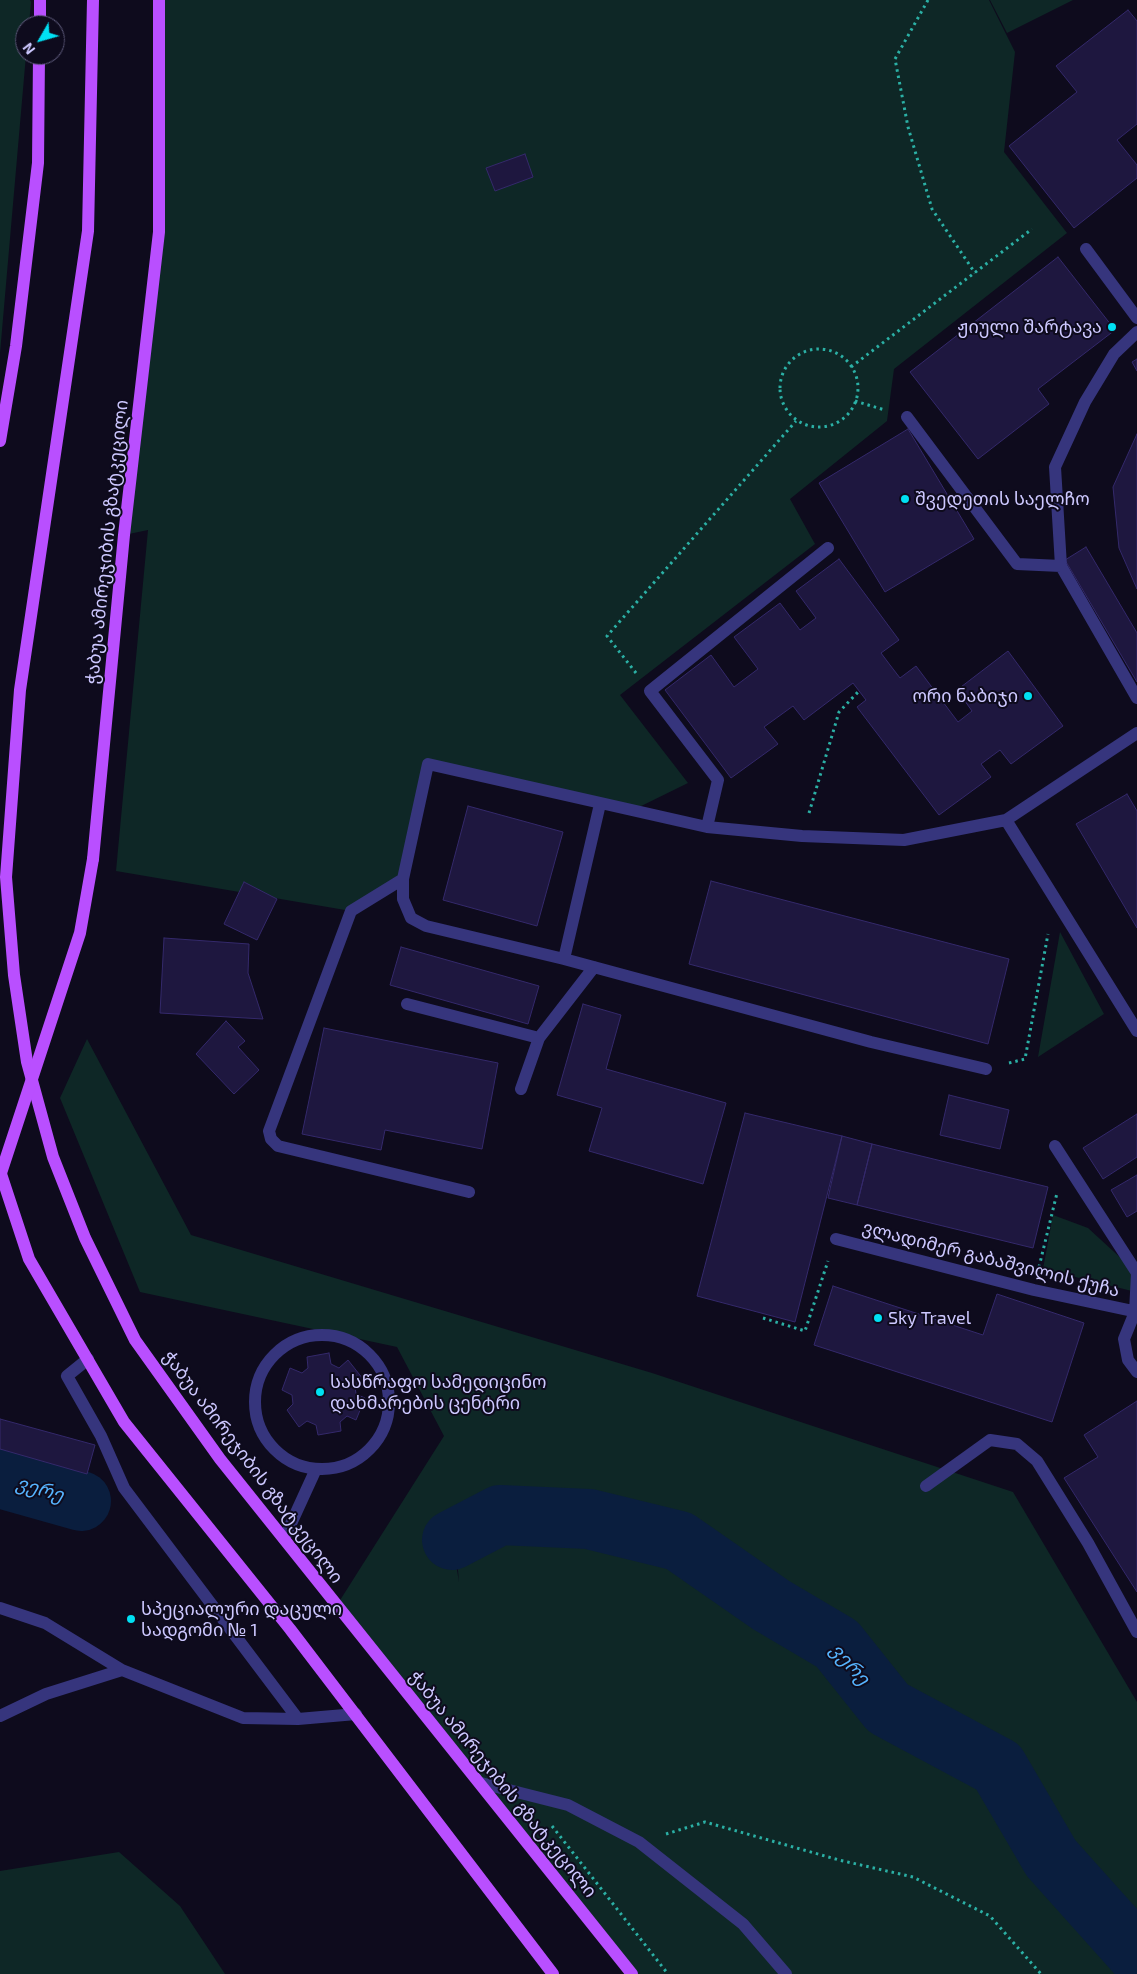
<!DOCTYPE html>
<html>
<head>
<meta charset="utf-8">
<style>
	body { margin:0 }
	#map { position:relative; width:1137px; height:1974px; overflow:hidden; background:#0e0b1d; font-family:"Exo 2",sans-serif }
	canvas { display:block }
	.north { position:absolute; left:15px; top:15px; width:50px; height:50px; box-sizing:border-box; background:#0e0b1d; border:1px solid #5a5777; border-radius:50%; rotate:232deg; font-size:14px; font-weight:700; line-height:20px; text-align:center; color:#cdc8ff }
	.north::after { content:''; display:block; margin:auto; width:18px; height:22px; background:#00e0f3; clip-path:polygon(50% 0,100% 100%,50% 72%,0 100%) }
</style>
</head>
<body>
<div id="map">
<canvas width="1137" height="1974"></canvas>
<div class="north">N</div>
</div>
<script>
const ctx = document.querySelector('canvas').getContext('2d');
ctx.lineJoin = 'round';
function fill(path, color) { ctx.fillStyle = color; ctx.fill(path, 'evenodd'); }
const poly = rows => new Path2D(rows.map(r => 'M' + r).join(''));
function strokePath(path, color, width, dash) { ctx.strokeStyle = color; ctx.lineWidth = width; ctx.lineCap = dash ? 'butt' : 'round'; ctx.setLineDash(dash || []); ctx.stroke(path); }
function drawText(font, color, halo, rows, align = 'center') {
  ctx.font = font + ' "Exo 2","Noto Sans Georgian",sans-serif'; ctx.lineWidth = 4; ctx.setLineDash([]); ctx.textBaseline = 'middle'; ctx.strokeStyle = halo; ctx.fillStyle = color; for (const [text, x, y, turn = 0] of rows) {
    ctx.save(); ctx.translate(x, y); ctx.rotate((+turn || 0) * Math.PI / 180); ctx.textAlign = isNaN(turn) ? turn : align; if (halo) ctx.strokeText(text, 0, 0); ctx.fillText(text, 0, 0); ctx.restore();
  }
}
const green = poly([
	[0,0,30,0,31,2,29,25,25,25,26,55,0,353],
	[159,0,989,0,1015,52,1004,152,1067,233,894,369,887,421,790,499,815,544,620,695,688,783,631,811,428,764,403,879,351,911,116,871,148,530,124,535,159,232],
	[990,0,1073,0,1007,33],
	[1060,932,1104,1014,1038,1057],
	[87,1039,191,1235,652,1373,1013,1492,1137,1702,1137,1974,632,1974,337,1605,444,1436,397,1347,140,1292,60,1098],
	[453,1513,459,1582,452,1540],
	[1053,1215,1088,1228,1137,1273,1136,1292,1043,1269],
	[119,1852,180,1906,225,1974,0,1974,0,1871]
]);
const river = poly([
	[0,1478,81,1501],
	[452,1540,500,1515,589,1519,679,1541,771,1605,837,1644,888,1708,998,1767,1051,1858,1137,1954]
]);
const building = poly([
	[1128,10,1137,21,1137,124,1117,140,1137,165,1137,178,1074,228,1009,146,1077,92,1056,66,1128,10],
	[525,154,533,177,495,191,486,168,525,154],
	[1058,257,1115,330,1038,389,1049,404,978,459,910,372,1058,257],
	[1137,359,1137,371,1132,362,1137,359],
	[908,429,974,539,885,592,819,483,908,429],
	[1137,434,1137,589,1119,548,1113,487,1137,434],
	[1086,547,1137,633,1137,682,1065,560,1086,547],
	[839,559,899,640,881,653,890,665,900,678,916,666,958,722,972,711,957,690,1008,651,1063,726,1011,764,1000,750,981,764,991,777,939,815,857,707,866,700,853,683,804,720,793,706,764,727,778,744,731,778,665,690,711,655,734,687,758,669,734,637,780,603,800,630,816,618,796,591,839,559],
	[1127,794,1137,811,1137,928,1076,824,1127,794],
	[468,806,563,832,537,926,443,900,468,806],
	[711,881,1009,959,988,1044,689,964,711,881],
	[244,882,277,899,257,940,224,924,244,882],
	[164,938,249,944,248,973,263,1019,160,1013,164,938],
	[401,947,539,986,528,1024,390,985,401,947],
	[583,1004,621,1015,606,1069,726,1103,703,1184,589,1151,602,1108,557,1095,583,1004],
	[226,1021,245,1041,238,1047,259,1070,234,1094,196,1054,226,1021],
	[324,1028,498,1063,482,1149,385,1130,381,1150,302,1134,324,1028],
	[949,1095,1009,1110,1000,1149,940,1135,949,1095],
	[745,1113,842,1136,795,1322,697,1296,745,1113],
	[1137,1114,1137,1157,1103,1179,1083,1148,1137,1114],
	[842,1136,872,1144,857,1205,828,1198,842,1136],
	[872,1144,1048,1187,1033,1248,857,1205,872,1144],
	[1137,1175,1137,1211,1127,1217,1111,1190,1137,1175],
	[833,1286,983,1335,997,1294,1084,1323,1052,1422,814,1345,833,1286],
	[329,1353,331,1364,339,1368,348,1360,363,1379,355,1386,356,1394,365,1398,356,1420,347,1416,340,1422,341,1431,318,1435,316,1425,307,1421,299,1427,287,1410,293,1404,292,1395,282,1390,290,1368,302,1373,308,1368,307,1357,329,1353],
	[1137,1401,1137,1592,1064,1478,1098,1457,1084,1435,1137,1401],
	[0,1419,95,1445,87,1474,0,1449,0,1419]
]);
const path = poly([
	[928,0,895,59,908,127,932,209,975,273],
	'780 388a39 39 0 1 1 78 0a39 39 0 1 1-78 0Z',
	[851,367,1032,229],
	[855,401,885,410],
	[636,673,607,636,796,421],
	[809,813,839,712,859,691],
	[1009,1063,1025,1059,1048,934],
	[1039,1267,1057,1193],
	[763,1318,805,1331,828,1261],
	[552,1826,668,1974],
	[666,1834,705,1822,839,1860,913,1877,990,1916,1041,1974]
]);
const minor = poly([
	[1086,249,1137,318],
	[1137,332,1114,354,1085,402,1055,467,1061,566,1137,698],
	[907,417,1017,564,1061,566],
	[1006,820,1137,1031],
	[707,827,718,780,650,691,828,548],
	[403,879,351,911,269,1131,271,1139,278,1146,469,1192],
	[564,959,600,804],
	[407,1004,539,1038,594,967],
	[986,1069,871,1042,564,959,426,926,411,918,403,899,403,879,428,764,707,827,802,836,904,840,1006,820,1137,733],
	[521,1089,539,1038],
	[1055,1146,1137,1273,1135,1312,1124,1339,1128,1360,1137,1372],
	[836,1239,1034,1290,1137,1312],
	'255 1402a67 67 0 1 1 134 0a67 67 0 1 1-134 0Z',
	[88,1359,67,1376,101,1436,124,1488,298,1719,356,1714],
	[926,1486,990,1440,1017,1444,1037,1461,1088,1543,1137,1632],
	[284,1539,316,1469],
	[0,1608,45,1623,122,1670],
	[0,1716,46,1694,122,1670,243,1718,298,1719],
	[481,1783,568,1805,639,1842,743,1924,786,1974]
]);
const major = poly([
	[40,0,40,25],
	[93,0,88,231,20,690,6,877,14,975,27,1062,53,1157,85,1238,135,1340,220,1459,632,1974],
	[0,441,16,346,38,163,39,55],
	[93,859,124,535,159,232,159,0],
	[0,1171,29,1259,124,1422,290,1629,553,1974]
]);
const majorBridge = poly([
	[0,1176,80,933,93,859]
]);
const markers = [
	[1112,327,5,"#00e0f3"],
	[905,499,5,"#00e0f3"],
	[1028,696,5,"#00e0f3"],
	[878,1318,5,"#00e0f3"],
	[320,1392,5,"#00e0f3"],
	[131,1619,5,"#00e0f3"]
];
const poiNames = [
	["ჟიული შარტავა",1102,327,"right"],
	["შვედეთის საელჩო",915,499],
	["ორი ნაბიჯი",1018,696,"right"],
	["Sky Travel",888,1318],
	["სასწრაფო სამედიცინო",330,1382],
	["დახმარების ცენტრი",330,1403],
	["სპეციალური დაცული",141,1609],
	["სადგომი № 1",141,1630]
];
const streetNames = [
	["ჭაბუა ამირეჯიბის გზატკეცილი",107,542,-84],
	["ვლადიმერ გაბაშვილის ქუჩა",991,1259,14],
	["ჭაბუა ამირეჯიბის გზატკეცილი",253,1467,53],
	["ჭაბუა ამირეჯიბის გზატკეცილი",503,1784,51]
];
const waterNames = [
	["ვერე",40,1489,16],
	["ვერე",850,1664,48]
];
fill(green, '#0e2726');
strokePath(river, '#0a1e3e', 60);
fill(building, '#1e173f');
strokePath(building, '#34296b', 1);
strokePath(path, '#2bb0a5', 3, [2.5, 4]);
strokePath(minor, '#36357d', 12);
strokePath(major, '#b94fff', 12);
strokePath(majorBridge, '#b94fff', 12);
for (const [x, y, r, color] of markers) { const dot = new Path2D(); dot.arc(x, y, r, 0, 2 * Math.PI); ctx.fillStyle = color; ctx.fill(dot); strokePath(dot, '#0e0b1d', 2); }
drawText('18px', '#cdc8ff', '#0e0b1d', poiNames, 'left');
drawText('18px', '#cdc8ff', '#0e0b1d', streetNames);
drawText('italic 19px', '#56b4ff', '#0e0b1d', waterNames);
</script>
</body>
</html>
